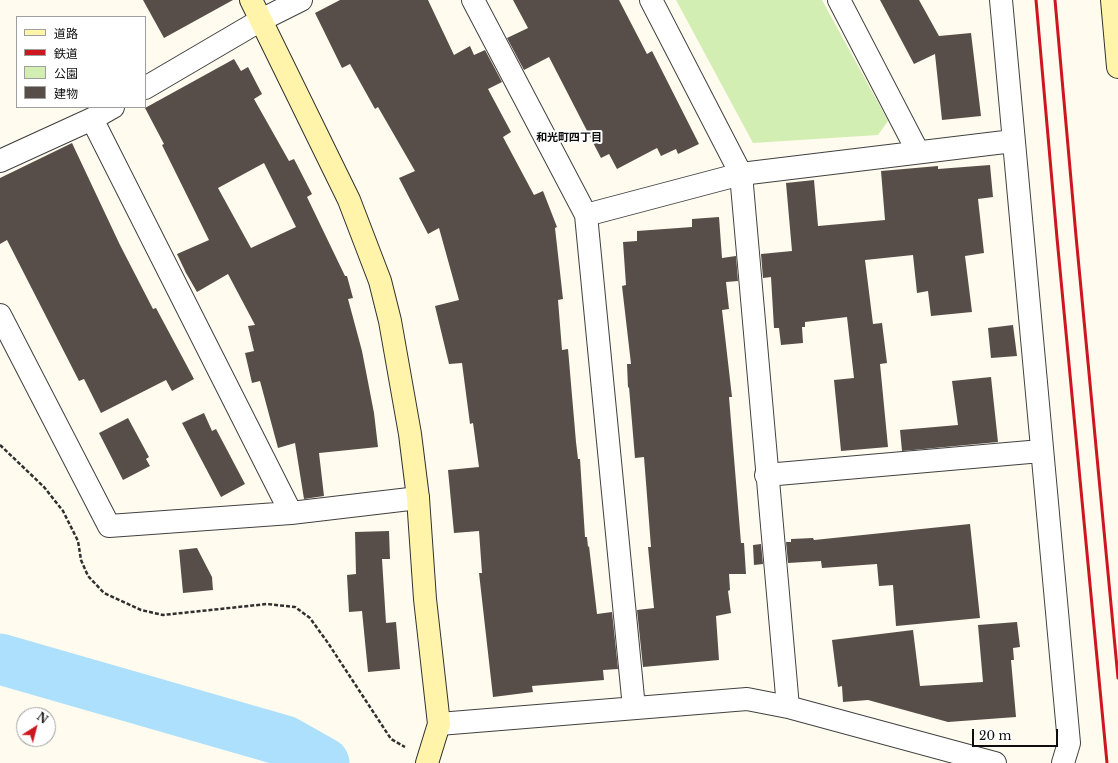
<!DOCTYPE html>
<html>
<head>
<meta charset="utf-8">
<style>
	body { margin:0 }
	#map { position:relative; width:1118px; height:763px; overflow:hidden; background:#fffbee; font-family:"Libre Baskerville","Noto Sans JP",serif }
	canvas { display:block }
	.legend { position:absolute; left:16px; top:16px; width:130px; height:92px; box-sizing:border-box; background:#fff; border:1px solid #9f9f9f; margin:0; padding:5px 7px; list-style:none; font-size:12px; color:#0e0e0e }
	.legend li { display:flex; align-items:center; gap:8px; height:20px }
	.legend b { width:20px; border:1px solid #9f9f9f }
	.north { position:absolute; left:16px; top:707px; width:40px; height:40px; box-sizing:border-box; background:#fff; border:1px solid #9f9f9f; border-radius:50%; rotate:36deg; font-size:11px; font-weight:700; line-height:16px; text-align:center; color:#0e0e0e }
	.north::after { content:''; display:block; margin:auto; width:14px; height:18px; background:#ce1621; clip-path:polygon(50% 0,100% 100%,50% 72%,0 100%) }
	.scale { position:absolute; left:972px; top:729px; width:86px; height:18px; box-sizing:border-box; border:2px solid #0e0e0e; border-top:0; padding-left:5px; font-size:12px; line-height:14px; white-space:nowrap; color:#0e0e0e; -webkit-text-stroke:3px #fff; paint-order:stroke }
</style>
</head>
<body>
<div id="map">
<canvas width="1118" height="763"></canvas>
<ul class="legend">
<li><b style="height:5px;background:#fff4a9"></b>道路</li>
<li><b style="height:5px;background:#ce1621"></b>鉄道</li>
<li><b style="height:11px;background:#d3eeb3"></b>公園</li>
<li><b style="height:11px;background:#584e49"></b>建物</li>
</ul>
<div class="north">N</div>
<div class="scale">20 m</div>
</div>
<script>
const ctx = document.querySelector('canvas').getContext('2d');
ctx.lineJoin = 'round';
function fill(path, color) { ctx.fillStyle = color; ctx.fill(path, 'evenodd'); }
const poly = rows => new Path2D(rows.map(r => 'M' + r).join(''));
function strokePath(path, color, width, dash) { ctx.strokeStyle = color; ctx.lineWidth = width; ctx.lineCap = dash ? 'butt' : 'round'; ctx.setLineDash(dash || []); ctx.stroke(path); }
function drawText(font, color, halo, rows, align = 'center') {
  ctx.font = font + ' "Libre Baskerville","Noto Sans JP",serif'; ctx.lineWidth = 4; ctx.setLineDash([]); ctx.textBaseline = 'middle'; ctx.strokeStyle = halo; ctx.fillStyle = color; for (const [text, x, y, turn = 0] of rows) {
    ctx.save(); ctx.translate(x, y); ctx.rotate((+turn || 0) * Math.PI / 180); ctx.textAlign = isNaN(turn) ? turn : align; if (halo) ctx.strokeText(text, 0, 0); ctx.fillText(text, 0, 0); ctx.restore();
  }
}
const green = poly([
	[676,0,822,0,888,121,878,135,753,143]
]);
const river = poly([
	[0,659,285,741,324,763]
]);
const building = poly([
	[143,0,233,0,164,38],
	[340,0,428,0,454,55,470,46,474,55,485,50,502,82,488,89,511,132,503,137,534,195,543,191,557,227,555,228,563,299,558,300,562,350,568,349,576,442,578,459,580,459,585,537,587,537,588,547,589,546,597,614,612,612,618,669,603,670,604,680,532,686,533,692,493,697,479,573,482,573,479,531,454,533,448,470,479,467,473,423,470,424,462,363,449,364,435,306,459,300,439,228,428,234,399,178,415,171,378,107,375,109,350,64,342,68,315,13],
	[513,0,619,0,647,54,652,51,699,144,678,154,676,149,661,156,657,148,617,169,609,154,601,158,549,57,524,70,507,38,528,28],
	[880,0,919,0,939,36,971,33,981,116,942,120,935,54,914,64],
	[234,59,241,71,248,67,262,94,254,99,289,161,294,159,312,194,307,197,345,276,347,276,353,298,348,299,362,351,374,413,378,447,319,453,324,496,304,499,295,443,278,448,260,381,252,383,245,353,254,351,248,326,255,325,228,274,197,292,186,273,177,254,209,240,162,145,164,144,145,108],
	[264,163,296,227,251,248,218,188],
	[72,143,120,245,153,309,156,308,194,379,172,391,166,380,101,413,84,379,79,381,7,240,0,244,0,178],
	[990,165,993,197,978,199,984,253,965,256,972,312,931,316,928,291,917,293,913,255,865,260,873,324,882,323,887,363,880,364,888,447,841,451,834,380,854,378,847,317,805,322,805,327,802,327,803,343,781,345,779,328,774,328,771,277,763,278,761,254,792,251,786,183,814,180,818,226,885,220,881,171,938,166,938,169],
	[719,217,722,258,736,256,738,281,726,282,729,309,722,310,732,397,729,397,741,543,744,543,746,574,729,574,730,590,728,591,731,613,716,616,719,660,643,667,637,610,654,608,648,547,651,547,644,457,635,458,629,387,628,388,627,364,631,364,622,286,626,285,623,242,637,241,637,231,692,227,692,219],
	[1013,325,1017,356,991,358,988,328],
	[991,377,998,442,902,451,900,430,958,425,952,381],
	[204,413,212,431,216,429,245,484,221,497,182,423],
	[128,418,149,457,146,459,150,466,123,480,99,433],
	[970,524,980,618,896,626,893,585,879,586,877,564,822,568,821,561,788,563,786,542,791,542,791,539,813,538,814,540],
	[389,531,390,559,382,559,386,623,396,622,400,669,368,672,362,611,349,612,347,575,356,574,355,532],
	[761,544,763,564,754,565,753,545],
	[197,548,212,577,213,590,183,593,179,550],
	[1017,622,1020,647,1013,648,1014,660,1011,660,1016,717,948,722,868,700,843,702,842,686,838,687,832,640,913,630,920,686,983,682,978,625]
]);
const path = poly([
	[0,445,44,487,63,511,78,541,81,560,88,576,104,593,141,610,163,615,267,604,295,607,310,618,328,643,391,739,405,747]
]);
const street = poly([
	[473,0,586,215,634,708],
	[651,0,741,174,788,707],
	[839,0,918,152],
	[1001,0,1069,743,1063,763],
	[145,88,261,20,301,0],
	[92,119,291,513],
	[0,161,92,119,113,107],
	[586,215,741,174,1013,141],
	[0,315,109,526,291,513,418,498],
	[766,475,1041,451],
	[439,724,747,699,788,707,995,763]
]);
const secondary = poly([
	[251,0,349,200,380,281,390,321,410,434,418,498,425,599,439,724,427,763],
	[1112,0,1118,67]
]);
const rail = poly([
	[1036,0,1057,238,1107,763],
	[1055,0,1076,236,1118,678]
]);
const neighbourhoodNames = [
	["和光町四丁目",569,138]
];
fill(green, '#d3eeb3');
strokePath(river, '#ace0fd', 51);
fill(building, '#584e49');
strokePath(street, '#414141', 24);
strokePath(secondary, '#303030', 24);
strokePath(path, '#303030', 2.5, [4, 2]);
strokePath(street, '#fff', 22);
strokePath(secondary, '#fff4a9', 22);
strokePath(rail, '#ce1621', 3);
drawText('bold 11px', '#0e0e0e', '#fff', neighbourhoodNames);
</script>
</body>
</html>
